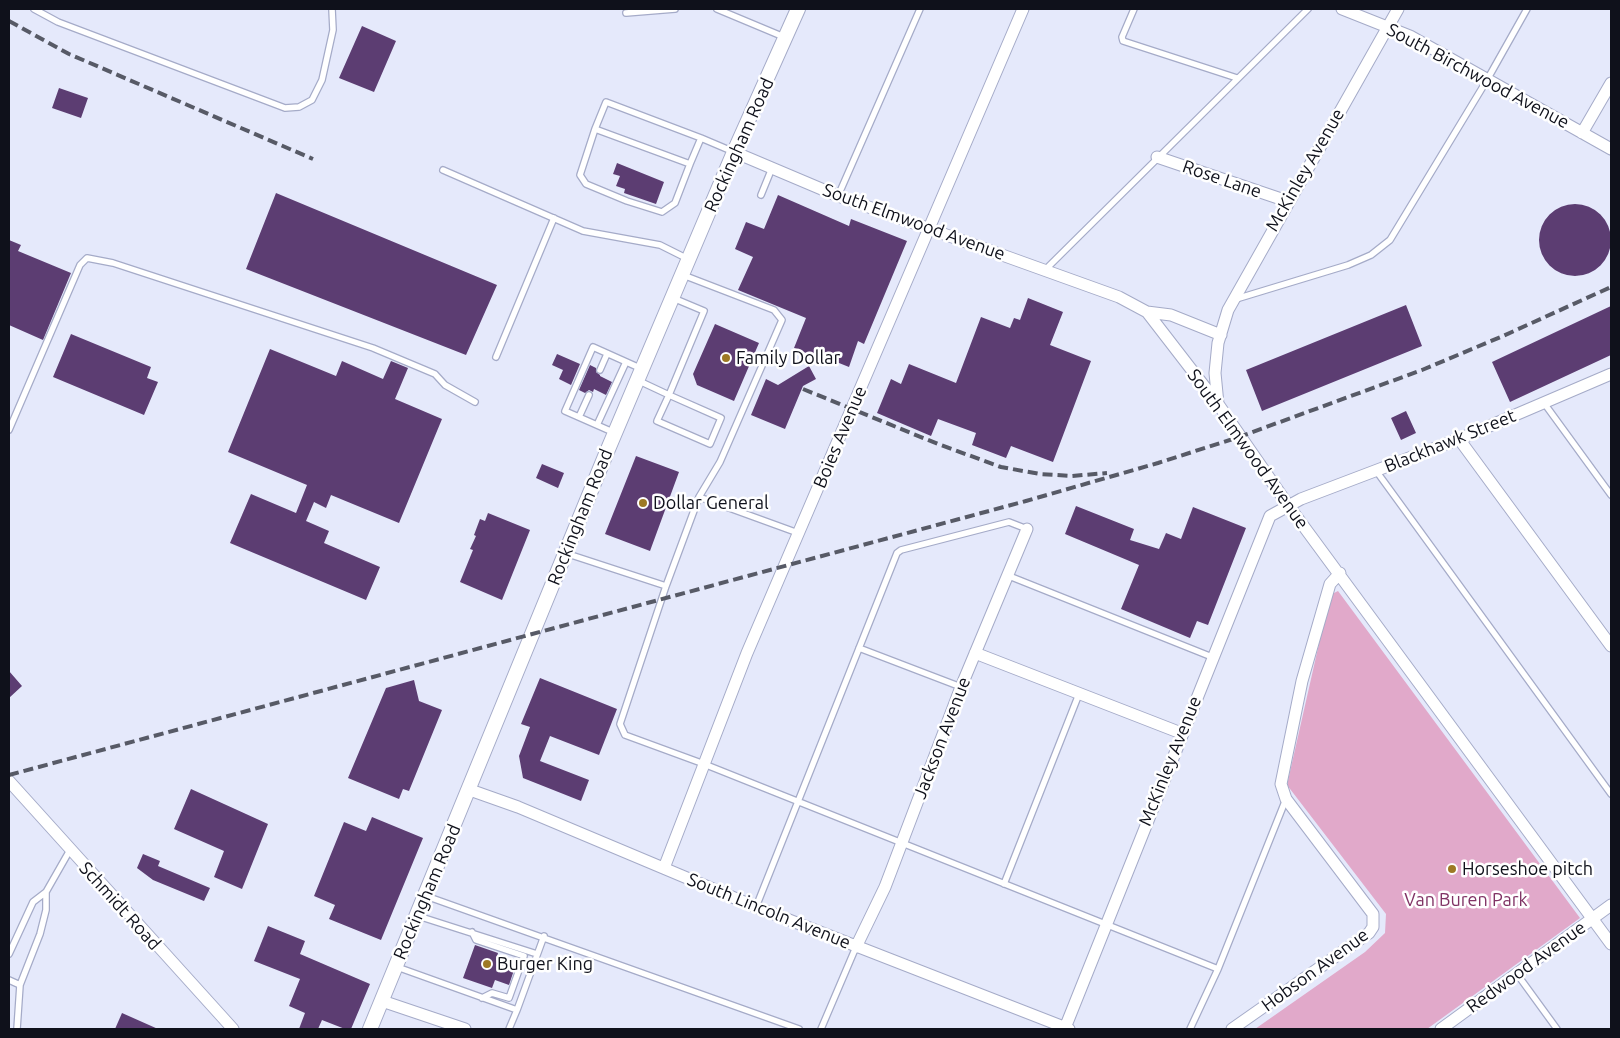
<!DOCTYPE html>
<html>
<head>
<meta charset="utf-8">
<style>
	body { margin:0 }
	#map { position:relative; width:1620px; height:1038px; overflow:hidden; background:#e5e9fb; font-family:Ubuntu,sans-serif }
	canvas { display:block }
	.frame { position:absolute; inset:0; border:10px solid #0f111b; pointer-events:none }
</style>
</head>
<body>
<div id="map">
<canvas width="1620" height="1038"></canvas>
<div class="frame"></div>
</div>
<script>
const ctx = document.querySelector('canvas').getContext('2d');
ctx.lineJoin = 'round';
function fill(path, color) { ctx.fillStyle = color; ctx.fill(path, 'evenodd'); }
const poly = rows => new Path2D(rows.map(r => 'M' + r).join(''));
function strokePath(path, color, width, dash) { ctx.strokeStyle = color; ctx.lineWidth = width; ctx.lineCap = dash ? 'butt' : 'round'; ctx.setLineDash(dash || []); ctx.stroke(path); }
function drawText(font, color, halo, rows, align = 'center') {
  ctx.font = font + ' Ubuntu,sans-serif'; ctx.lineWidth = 5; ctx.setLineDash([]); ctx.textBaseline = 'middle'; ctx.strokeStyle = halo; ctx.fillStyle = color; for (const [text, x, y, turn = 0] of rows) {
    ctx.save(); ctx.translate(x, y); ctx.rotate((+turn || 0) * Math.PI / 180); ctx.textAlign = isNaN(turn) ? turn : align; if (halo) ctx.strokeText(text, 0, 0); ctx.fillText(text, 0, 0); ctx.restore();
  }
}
const green = poly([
	[1338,591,1580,918,1427,1029,1255,1029,1365,952,1385,933,1386,914,1287,785,1330,595]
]);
const building = poly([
	[362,26,396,41,374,92,339,78],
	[59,88,88,98,81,118,52,108],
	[617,163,664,182,656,204,624,193,625,189,616,186,620,176,613,174],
	[276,193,497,285,466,355,246,269],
	[778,195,849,226,851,219,907,241,864,344,858,341,849,367,834,361,832,364,794,348,806,318,738,290,753,257,735,249,746,222,764,229],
	'1539 240a36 36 0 1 1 72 0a36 36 0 1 1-72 0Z',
	[9,240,21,245,18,251,71,273,43,340,9,325],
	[1028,298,1063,312,1050,345,1091,361,1053,462,1011,446,1006,458,972,445,976,433,938,419,931,436,877,413,891,379,901,384,909,364,956,383,981,317,1010,328,1014,318,1020,320],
	[1406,305,1422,346,1262,411,1246,370],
	[1611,306,1611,355,1510,402,1492,362],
	[715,324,759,343,734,401,697,385,693,374],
	[71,334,151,367,147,378,158,382,144,415,53,377],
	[270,349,336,376,342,361,383,379,391,361,408,368,395,399,442,419,399,523,331,495,326,508,314,502,306,521,329,531,324,543,380,567,366,600,230,543,251,494,296,513,307,485,228,452],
	[557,354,580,364,571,385,559,379,563,370,552,365],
	[590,365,596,368,596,372,600,375,600,376,612,382,606,395,594,389,593,392,589,390,585,393,579,390],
	[809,366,816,379,803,386,785,429,751,415,766,379,778,385],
	[1406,411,1416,433,1401,440,1391,418],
	[636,456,679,472,650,551,605,534],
	[542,464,564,473,558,488,536,478],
	[1076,506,1134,529,1130,540,1159,549,1166,533,1181,539,1193,507,1246,528,1208,625,1197,621,1190,638,1121,609,1139,565,1065,534],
	[488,513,530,530,502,600,460,582,473,550,470,549,476,536,474,535,480,519,485,521],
	[9,671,22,686,9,698],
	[540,678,617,709,599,755,550,736,540,761,589,780,581,801,523,778,519,756,530,727,521,724],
	[414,680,419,701,442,710,409,791,403,789,399,799,348,778,386,688],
	[191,789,268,824,242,889,214,877,224,851,174,829],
	[372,817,423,838,381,940,329,919,335,905,314,896,344,822,366,831],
	[143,854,160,861,158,866,210,888,204,901,153,880,137,868],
	[268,926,305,941,300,954,370,984,351,1029,345,1029,322,1020,318,1029,299,1029,305,1013,289,1006,300,979,254,961],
	[475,945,498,953,496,960,515,967,509,985,495,980,492,988,463,978],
	[122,1013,158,1029,115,1029]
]);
const service = poly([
	[34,9,58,22,285,108,299,107,312,100,322,80,333,30,332,9],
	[717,9,784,37],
	[1134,9,1122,37,1123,41,1237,78],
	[626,13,675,9],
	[595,129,580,175,586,184,627,201,662,212,675,203,690,164],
	[701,138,690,164,595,129,606,102,701,138,734,152],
	[443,170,583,231,660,245,688,259],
	[761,195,772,168],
	[838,196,920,9],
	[1045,270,1308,9],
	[683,275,774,310,782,320,720,462,699,497,666,586,620,724,625,735,704,764,1218,969],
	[1236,299,1348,265,1371,255,1390,240,1487,80,1527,9],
	[496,357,554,218],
	[600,370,607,354],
	[637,380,669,395,721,418,710,444,657,421,669,395,704,311,673,298],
	[1544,403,1611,495],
	[579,417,589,395],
	[597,425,626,362],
	[9,430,80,265,87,258,113,263,373,348,435,374,445,385,475,402],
	[615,433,565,411,593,347,642,369],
	[1377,472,1611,794],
	[699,497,798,533],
	[565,553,666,586],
	[1009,576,1212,657],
	[859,648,961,687],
	[1004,884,1079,694],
	[426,896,799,1029],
	[756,907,897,553,901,550,1009,522,1027,529],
	[418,916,537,954],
	[472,932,476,940,524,956,509,998,492,993,482,998],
	[9,954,33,902,46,892],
	[397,967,517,1010,544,936],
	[1517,974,1557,1029],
	[9,980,20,985],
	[17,1029,20,985,40,934,46,910,46,892,70,850],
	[509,1029,517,1010],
	[821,1029,856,947],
	[1190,1029,1218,969,1286,799]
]);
const minor = poly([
	[1342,9,1410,36,1611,149],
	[1582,133,1611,83],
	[734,152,838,196,1119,297,1147,312,1218,404,1288,505,1611,944],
	[1157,157,1287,201],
	[1147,312,1171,315,1221,335],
	[1218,404,1215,373,1218,343,1228,310,1398,9],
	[1459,439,1611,646],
	[975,653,1181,733],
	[9,781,233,1029],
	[470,790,518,807,756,907,1069,1029],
	[664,868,747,653,1023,9],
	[856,947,885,887,961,687,1027,529],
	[382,1001,465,1029],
	[1065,1028,1270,516,1301,499,1459,439,1611,374],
	[1232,1029,1369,933,1373,927,1373,914,1286,799,1281,784,1302,681,1330,584,1340,573],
	[1441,1029,1611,905]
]);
const tertiary = poly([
	[370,1029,606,454,734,152,798,9]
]);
const rail = poly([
	[9,21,69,54,313,159],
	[803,389,938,444,1001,467,1040,474,1072,476,1107,473],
	[9,775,1026,501,1158,463,1239,437,1422,370,1503,336,1611,287]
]);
const markers = [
	[726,358,5,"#9d7924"],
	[643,503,5,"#9d7924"],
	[1452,869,5,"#9d7924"],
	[487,964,5,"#9d7924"]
];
const streetNames = [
	["South Birchwood Avenue",1478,76,28],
	["Rockingham Road",739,145,-66],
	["McKinley Avenue",1305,170,-60],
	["Rose Lane",1222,179,19],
	["South Elmwood Avenue",914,222,20],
	["Boies Avenue",840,437,-67],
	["Blackhawk Street",1450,441,-22],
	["South Elmwood Avenue",1248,449,54],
	["Rockingham Road",580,517,-68],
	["Jackson Avenue",942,738,-69],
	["McKinley Avenue",1170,761,-68],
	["Rockingham Road",427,892,-67],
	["Schmidt Road",120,906,48],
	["South Lincoln Avenue",769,911,22],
	["Redwood Avenue",1526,967,-36],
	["Hobson Avenue",1315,970,-36]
];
const poiNames = [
	["Family Dollar",736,358],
	["Dollar General",653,503],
	["Horseshoe pitch",1462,869],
	["Burger King",497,964]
];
const parkNames = [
	["Van Buren Park",1466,900]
];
fill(green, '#e1a9ca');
fill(building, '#5c3d72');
strokePath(service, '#a5abc8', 8);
strokePath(minor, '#a5abc8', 13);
strokePath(tertiary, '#a5abc8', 16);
strokePath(service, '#fff', 5.5);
strokePath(minor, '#fff', 11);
strokePath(tertiary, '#fff', 14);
strokePath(rail, '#575a66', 4, [10, 5]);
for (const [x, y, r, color] of markers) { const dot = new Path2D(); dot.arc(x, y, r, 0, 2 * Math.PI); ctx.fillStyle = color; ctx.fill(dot); strokePath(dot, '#fff', 2); }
drawText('18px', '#0f111b', '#fff', streetNames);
drawText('18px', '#0f111b', '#fff', poiNames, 'left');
drawText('18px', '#803365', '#fff', parkNames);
</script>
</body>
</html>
